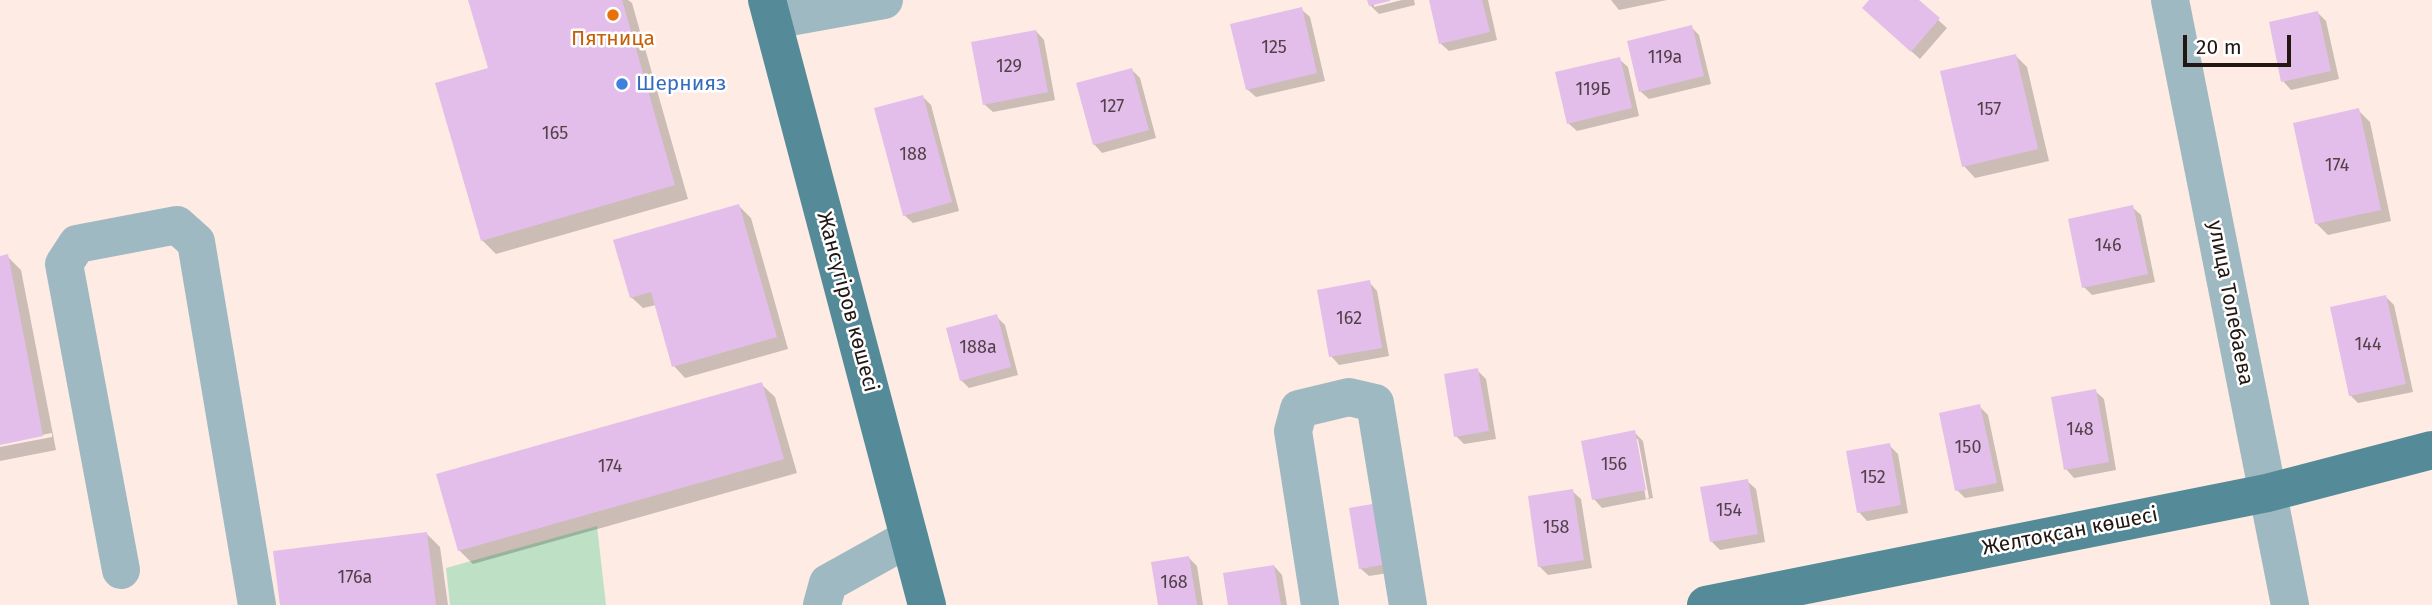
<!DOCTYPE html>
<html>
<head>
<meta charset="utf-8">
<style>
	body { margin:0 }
	#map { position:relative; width:2432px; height:605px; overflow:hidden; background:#feebe3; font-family:"Fira Sans",sans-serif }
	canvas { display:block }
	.scale { position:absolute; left:2183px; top:35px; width:108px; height:32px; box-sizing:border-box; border:4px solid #221712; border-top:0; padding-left:9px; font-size:21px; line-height:24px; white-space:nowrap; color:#221712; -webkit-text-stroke:5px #fff; paint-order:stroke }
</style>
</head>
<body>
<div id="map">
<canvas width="2432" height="605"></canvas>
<div class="scale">20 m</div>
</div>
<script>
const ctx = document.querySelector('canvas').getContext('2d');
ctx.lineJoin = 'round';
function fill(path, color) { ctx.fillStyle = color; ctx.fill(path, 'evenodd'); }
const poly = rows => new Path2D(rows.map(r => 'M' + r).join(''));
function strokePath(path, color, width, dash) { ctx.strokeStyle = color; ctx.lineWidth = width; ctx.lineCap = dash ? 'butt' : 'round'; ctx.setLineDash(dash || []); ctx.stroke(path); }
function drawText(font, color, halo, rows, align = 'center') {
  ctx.font = font + ' "Fira Sans",sans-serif'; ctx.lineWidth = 5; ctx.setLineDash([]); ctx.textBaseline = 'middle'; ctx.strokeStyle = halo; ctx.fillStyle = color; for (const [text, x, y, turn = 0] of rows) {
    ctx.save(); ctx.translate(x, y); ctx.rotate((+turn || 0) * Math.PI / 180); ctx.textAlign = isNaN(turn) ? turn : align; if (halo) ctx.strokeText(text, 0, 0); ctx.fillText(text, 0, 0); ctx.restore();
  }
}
const green = poly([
	[597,526,606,605,450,605,446,568]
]);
const shadow = poly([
	[470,0,628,0,632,3,688,199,496,254,482,240,490,69],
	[1369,0,1387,0,1374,3,1374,7,1402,0,1414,0,1415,5,1379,14,1370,5],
	[1430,0,1488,0,1497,40,1449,51,1440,43],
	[1611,0,1667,0,1619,10],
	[1871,0,1916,0,1947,28,1920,59,1872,16],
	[1301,9,1310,17,1325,81,1256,97,1247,89],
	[2318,13,2326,21,2339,79,2291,90,2283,81],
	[1691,27,1699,35,1711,84,1649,99,1640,91],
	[1036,31,1044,40,1055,100,993,112,984,104],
	[2015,55,2027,67,2049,161,1975,178,1964,166],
	[1619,59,1628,67,1639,116,1577,131,1568,123],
	[1132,70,1140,78,1156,138,1102,153,1094,144],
	[923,97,931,105,959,211,913,223,904,215],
	[2358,110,2370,122,2391,221,2328,235,2316,223],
	[739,206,751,218,788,349,685,378,674,366,656,305,643,308,631,297],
	[2132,207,2141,215,2155,282,2092,295,2084,287],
	[7,256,21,270,56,450,0,461,0,447,52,437,52,433,0,443,0,258],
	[1369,282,1377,291,1389,356,1339,365,1331,356],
	[2386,297,2394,305,2413,392,2358,403,2350,395],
	[996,316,1005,325,1018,375,969,388,961,380],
	[1477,370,1486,379,1496,439,1464,444,1456,436],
	[761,384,775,397,797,473,473,564,459,550],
	[2095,391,2104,399,2116,470,2074,478,2066,469],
	[1979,406,1988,415,2004,491,1965,498,1957,490],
	[1634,432,1643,441,1653,498,1602,508,1594,499],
	[1635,439,1638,439,1649,498,1646,499],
	[1889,445,1898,454,1908,513,1867,521,1859,512],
	[1747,481,1756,489,1765,542,1720,550,1712,542],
	[1572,491,1581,499,1592,568,1548,575,1540,567],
	[1351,509,1401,571,1369,576,1360,568],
	[427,534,440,547,448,605,282,605],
	[1189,558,1197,566,1203,605,1160,605],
	[1274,566,1282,575,1287,605,1230,605]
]);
const building = poly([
	[468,0,622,0,675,185,481,241,435,83,488,68],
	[1367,0,1390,0,1390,1,1369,6],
	[1429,0,1482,0,1490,32,1439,44],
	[1869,0,1919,0,1940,18,1911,52,1862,8],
	[1302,7,1317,73,1246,90,1230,24],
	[2318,11,2331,71,2281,82,2269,22],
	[1692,25,1704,76,1639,92,1627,41],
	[1036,30,1048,92,983,105,971,42],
	[2016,54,2038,149,1962,167,1940,71],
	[1620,57,1632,108,1567,124,1555,72],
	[1132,68,1149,130,1093,145,1076,83],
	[923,95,952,202,903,216,874,108],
	[2359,108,2381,210,2315,224,2293,123],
	[739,204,777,337,672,367,651,292,630,298,613,240],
	[2133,205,2148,274,2082,288,2068,219],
	[8,254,43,436,0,445,0,256],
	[1370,280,1382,348,1329,357,1317,290],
	[2386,295,2406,384,2349,396,2330,307],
	[997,314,1011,367,960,381,946,328],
	[1478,368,1489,431,1454,437,1444,374],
	[762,382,784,459,458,551,436,474],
	[2096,389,2109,462,2064,470,2051,397],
	[1980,404,1997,483,1955,491,1939,413],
	[1635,430,1646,490,1592,500,1581,441],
	[1890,443,1901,505,1857,513,1846,451],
	[1748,479,1758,534,1710,542,1700,487],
	[1573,489,1584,560,1538,567,1528,496],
	[1384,502,1394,563,1359,569,1349,508],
	[427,532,436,605,280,605,273,551],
	[1189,556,1197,605,1158,605,1151,562],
	[1274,565,1281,605,1228,605,1223,573]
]);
const minor = poly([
	[2170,0,2290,605],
	[773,20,884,0],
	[121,570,64,264,77,244,177,225,196,242,257,605],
	[822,605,828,583,909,538],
	[1320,605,1293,431,1299,409,1349,397,1375,403,1408,605]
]);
const major = poly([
	[767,0,927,605],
	[1706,605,2267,493,2432,450]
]);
const markers = [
	[613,15,7,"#e8710a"],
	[622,84,7,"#3f7fe0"]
];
const numberNames = [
	["125",1274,48],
	["119а",1665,58],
	["129",1009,67],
	["119Б",1593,90],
	["127",1112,107],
	["157",1989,110],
	["165",555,134],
	["188",913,155],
	["174",2337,166],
	["146",2108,246],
	["162",1349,319],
	["144",2368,345],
	["188а",978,348],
	["148",2080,430],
	["150",1968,448],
	["156",1614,465],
	["174",610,467],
	["152",1873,478],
	["154",1729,511],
	["158",1556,528],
	["176а",355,578],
	["168",1174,583]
];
const foodNames = [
	["Пятница",613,39]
];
const shopNames = [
	["Шернияз",636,84]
];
const streetNames = [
	["Жансүгіров көшесі",847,302,75],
	["улица Толебаева",2230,303,79],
	["Желтоқсан көшесі",2070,532,-11]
];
fill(green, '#bee1c5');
fill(shadow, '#0003');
fill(building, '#e3beea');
strokePath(minor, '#9eb9c1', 38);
strokePath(major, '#558b99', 38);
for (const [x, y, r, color] of markers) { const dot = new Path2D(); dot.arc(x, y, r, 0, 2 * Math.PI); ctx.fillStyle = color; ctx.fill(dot); strokePath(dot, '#fff', 2.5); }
drawText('18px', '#524148', null, numberNames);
drawText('21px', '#c56008', '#fff', foodNames);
drawText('21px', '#366cbe', '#fff', shopNames, 'left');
drawText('21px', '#221712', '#fff', streetNames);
</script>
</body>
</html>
